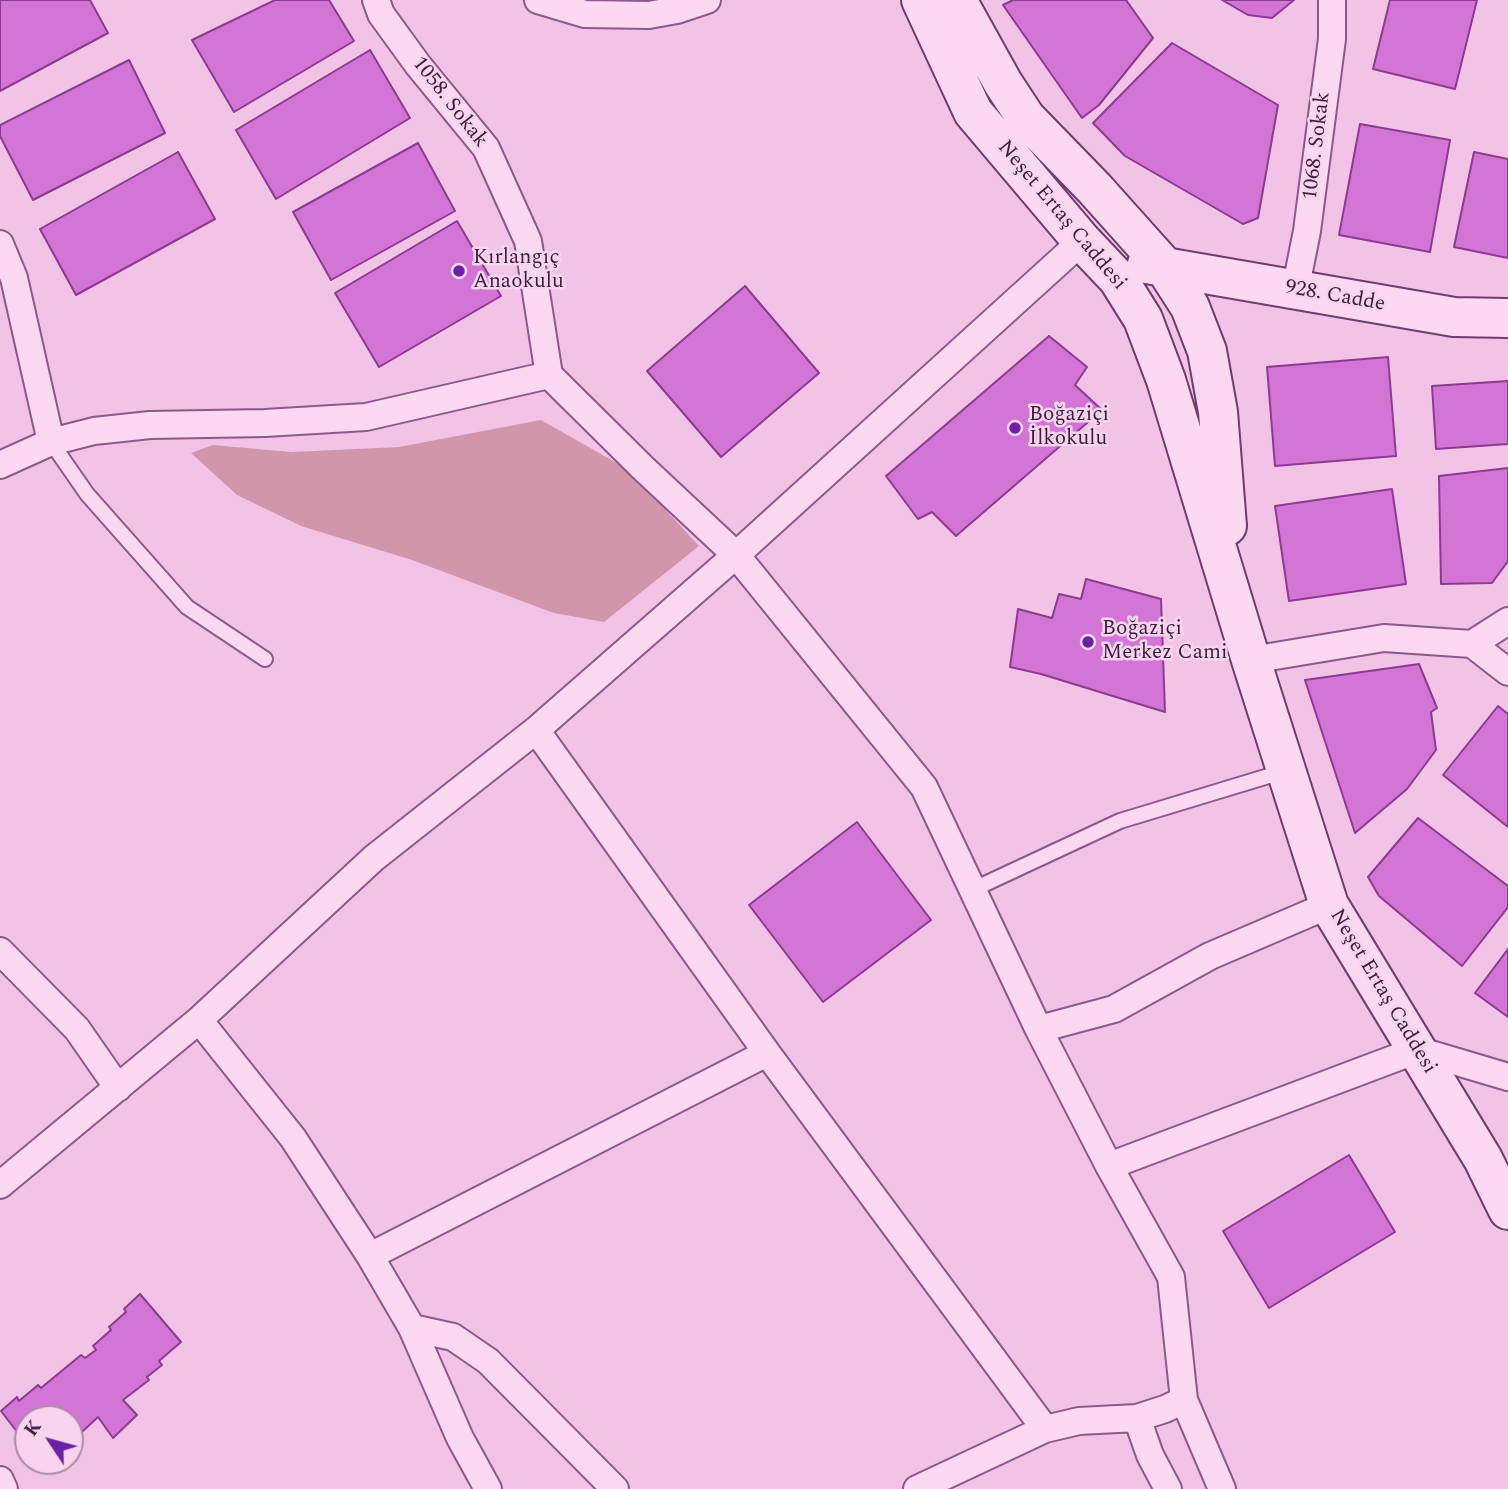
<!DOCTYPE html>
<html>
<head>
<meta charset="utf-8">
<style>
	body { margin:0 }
	#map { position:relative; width:1508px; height:1489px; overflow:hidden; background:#f3c3e7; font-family:Spectral,serif }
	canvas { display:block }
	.north { position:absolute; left:14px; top:1405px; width:70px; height:70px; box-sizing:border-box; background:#f9d4ef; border:2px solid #ae8ba8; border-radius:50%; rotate:306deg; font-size:19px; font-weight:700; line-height:28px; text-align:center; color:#3e1d3d }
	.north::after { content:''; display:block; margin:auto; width:24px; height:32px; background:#6921a5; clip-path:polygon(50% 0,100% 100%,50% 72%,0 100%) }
</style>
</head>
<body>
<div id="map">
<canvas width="1508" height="1489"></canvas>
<div class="north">K</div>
</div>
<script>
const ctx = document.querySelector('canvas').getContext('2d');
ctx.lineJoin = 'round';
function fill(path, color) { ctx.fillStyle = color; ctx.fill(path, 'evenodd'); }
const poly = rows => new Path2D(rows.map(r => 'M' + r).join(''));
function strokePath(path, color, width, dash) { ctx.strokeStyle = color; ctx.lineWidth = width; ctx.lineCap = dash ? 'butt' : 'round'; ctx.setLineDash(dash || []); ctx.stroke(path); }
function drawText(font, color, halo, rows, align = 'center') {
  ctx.font = font + ' Spectral,serif'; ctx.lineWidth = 5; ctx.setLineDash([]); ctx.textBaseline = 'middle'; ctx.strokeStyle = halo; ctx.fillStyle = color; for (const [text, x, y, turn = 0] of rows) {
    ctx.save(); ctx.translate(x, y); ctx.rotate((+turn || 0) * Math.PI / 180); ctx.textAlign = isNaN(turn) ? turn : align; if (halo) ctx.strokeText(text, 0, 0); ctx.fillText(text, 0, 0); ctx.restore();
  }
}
const green = poly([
	[541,420,629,470,699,546,604,622,554,613,412,560,301,526,237,495,191,453,213,445,291,452,399,447]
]);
const building = poly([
	[0,0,90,0,108,33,0,91,0,0],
	[275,0,329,0,354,41,234,112,192,40,275,0],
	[1013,0,1126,0,1153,38,1099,105,1082,118,1003,5,1013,0],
	[1222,0,1294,0,1272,18,1248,15,1222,0],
	[1390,0,1477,0,1455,89,1373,69,1390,0],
	[1172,43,1278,105,1258,218,1243,224,1125,156,1093,123,1172,43],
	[370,50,410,118,276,199,236,130,370,50],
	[129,60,165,133,33,200,0,136,0,125,129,60],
	[1360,124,1450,140,1430,252,1339,235,1360,124],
	[418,143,455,211,331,280,293,212,418,143],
	[178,152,215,219,76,295,40,229,178,152],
	[1474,152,1508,159,1508,258,1454,247,1474,152],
	[457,221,501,296,379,367,335,293,457,221],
	[745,286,819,373,721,457,647,371,745,286],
	[1049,336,1087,367,1075,385,1102,410,956,536,932,512,918,519,886,476,1049,336],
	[1388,357,1396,456,1275,466,1267,367,1388,357],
	[1508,381,1508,444,1436,449,1432,386,1508,381],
	[1508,468,1508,561,1492,583,1441,584,1439,476,1508,468],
	[1392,489,1406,584,1289,601,1275,506,1392,489],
	[1086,579,1161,599,1165,712,1041,674,1010,667,1018,609,1052,618,1059,594,1081,599,1086,579],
	[1419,664,1437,708,1431,712,1436,750,1407,789,1355,833,1305,680,1419,664],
	[1498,706,1508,714,1508,827,1443,775,1498,706],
	[1418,818,1508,886,1508,907,1462,966,1379,896,1368,877,1418,818],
	[857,822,931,920,823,1002,749,905,857,822],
	[1508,949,1508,1017,1475,993,1508,949],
	[1349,1155,1395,1232,1269,1308,1223,1231,1349,1155],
	[140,1294,181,1342,159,1361,162,1365,147,1377,149,1380,123,1400,137,1415,113,1438,98,1417,70,1443,70,1419,28,1419,28,1446,1,1411,17,1397,19,1401,38,1385,41,1388,81,1355,85,1358,96,1350,93,1346,111,1330,109,1327,126,1312,124,1309,140,1294]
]);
const lane = poly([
	[51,442,87,494,187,607,265,659],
	[974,889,1120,821,1285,771]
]);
const street = poly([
	[376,0,381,14,418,65,486,148,528,241,549,375],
	[538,0,585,14,649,15,677,10,707,0],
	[0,244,14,278,51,442],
	[1295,291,1307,231,1332,39,1332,0],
	[549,375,643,468,736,555,924,787,1038,1028,1109,1166,1171,1277,1184,1400,1222,1489],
	[0,465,51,442,94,431,150,425,265,423,366,417,549,375],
	[1472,644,1508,621],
	[1251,660,1384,638,1472,644,1508,672],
	[536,730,767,1053,1045,1429],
	[0,951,77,1029,118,1088],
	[199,1020,293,1138,370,1256,412,1328,460,1438,488,1489],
	[1038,1028,1047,1027,1114,1009,1210,956,1329,905],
	[1109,1166,1417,1050,1508,1077],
	[0,1185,199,1020,374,858,536,730,736,555,1082,241],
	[370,1256,767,1053],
	[412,1328,453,1337,488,1361,615,1489],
	[1137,1418,1150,1455,1168,1489],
	[0,1480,4,1489],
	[917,1489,1045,1429,1079,1421,1137,1418,1165,1409,1184,1400]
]);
const secondary = poly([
	[921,0,973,112,1082,241,1118,279,1143,319,1166,380,1251,660,1329,905,1483,1159,1508,1210],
	[957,0,1003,83,1026,118,1095,189,1163,265,1190,307,1207,351,1218,412,1227,526],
	[1147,264,1454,317,1508,318]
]);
const markers = [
	[459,271,7,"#6921a5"],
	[1015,428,7,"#6921a5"],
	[1088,642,7,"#6921a5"]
];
const streetNames = [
	["1058. Sokak",449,103,52],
	["1068. Sokak",1318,146,-83],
	["Neşet Ertaş Caddesi",1061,216,50],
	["928. Cadde",1335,297,10],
	["Neşet Ertaş Caddesi",1382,992,59]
];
const poiNames = [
	["Kırlangıç",473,259],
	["Anaokulu",473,283],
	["Boğaziçi",1029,416],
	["İlkokulu",1029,440],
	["Boğaziçi",1102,630],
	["Merkez Cami",1102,654]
];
fill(green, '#d296aa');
fill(building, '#d275d5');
strokePath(building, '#8d3b91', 2);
strokePath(lane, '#8f588b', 18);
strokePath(street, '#8f588b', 30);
strokePath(secondary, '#713b6e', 42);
strokePath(lane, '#fcd8f3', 14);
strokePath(street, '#fcd8f3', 26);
strokePath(secondary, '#fcd8f3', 38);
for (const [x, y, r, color] of markers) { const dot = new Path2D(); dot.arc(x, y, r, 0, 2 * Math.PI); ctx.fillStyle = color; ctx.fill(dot); strokePath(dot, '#f9d4ef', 2.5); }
drawText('21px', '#3e1d3d', '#f9d4ef', streetNames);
drawText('21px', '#3e1d3d', '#f9d4ef', poiNames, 'left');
</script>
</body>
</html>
